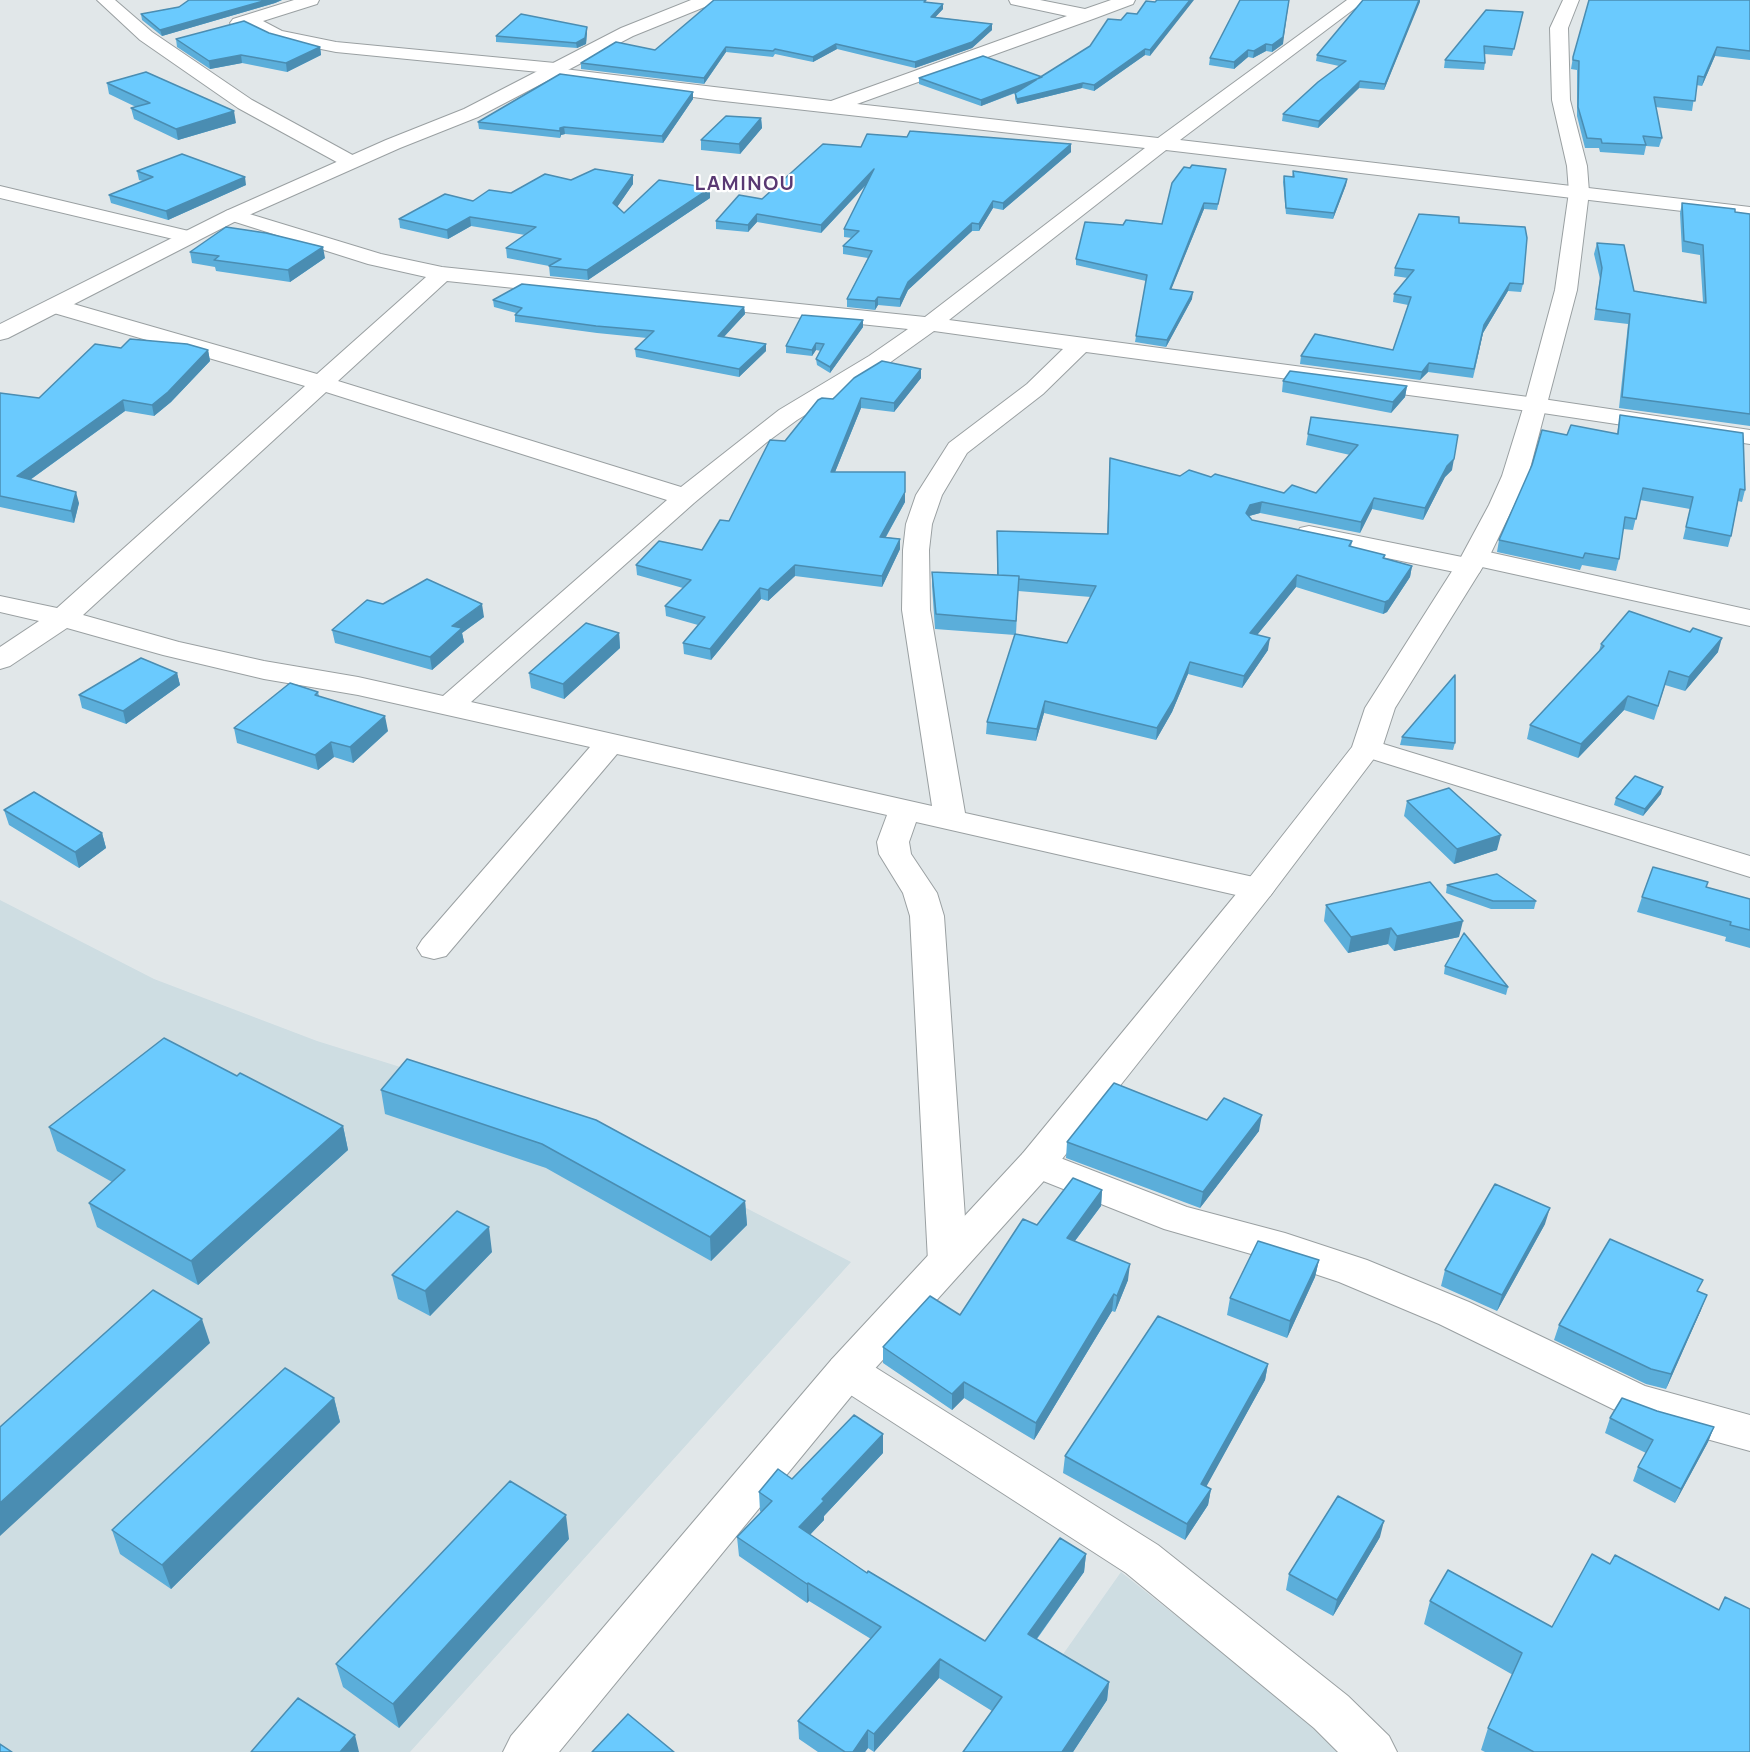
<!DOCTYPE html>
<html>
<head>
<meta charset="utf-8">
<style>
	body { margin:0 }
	canvas { display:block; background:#e1e7e9 }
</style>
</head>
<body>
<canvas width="1750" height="1752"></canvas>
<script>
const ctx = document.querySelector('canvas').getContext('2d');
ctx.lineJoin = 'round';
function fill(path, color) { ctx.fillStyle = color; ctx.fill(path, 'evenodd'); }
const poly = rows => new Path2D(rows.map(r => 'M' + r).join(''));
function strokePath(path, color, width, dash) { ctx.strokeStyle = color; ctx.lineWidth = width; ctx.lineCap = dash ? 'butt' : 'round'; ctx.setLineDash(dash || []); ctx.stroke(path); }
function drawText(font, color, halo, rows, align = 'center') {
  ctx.font = font + ' Manrope,sans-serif'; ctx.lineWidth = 4.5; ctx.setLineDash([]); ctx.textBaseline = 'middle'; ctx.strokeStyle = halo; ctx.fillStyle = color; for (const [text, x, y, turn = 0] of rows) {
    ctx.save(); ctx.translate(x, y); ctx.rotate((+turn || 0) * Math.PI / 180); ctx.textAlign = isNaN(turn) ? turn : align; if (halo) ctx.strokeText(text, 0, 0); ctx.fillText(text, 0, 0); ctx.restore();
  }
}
const built = poly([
	[0,900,154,979,317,1041,583,1124,851,1262,410,1752,0,1752],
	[1121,1572,1347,1752,994,1752]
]);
const minor = poly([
	[97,0,115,0,152,32,252,100,358,158,361,162,358,166,344,166,238,108,140,40,97,0],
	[294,0,319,0,317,4,263,21,282,31,336,42,555,63,561,64,564,69,831,101,1067,16,1011,4,1009,0,1040,0,1085,9,1111,0,1135,0,1133,4,1093,19,857,104,1158,138,1347,0,1366,0,1180,140,1750,207,1750,219,1166,150,949,320,1536,398,1750,430,1750,444,1536,412,1086,352,1043,394,967,453,942,495,932,524,929,550,930,610,965,813,1258,878,1270,882,1275,889,1270,896,1258,900,916,822,909,842,911,854,937,893,944,916,968,1261,962,1272,948,1276,934,1272,928,1261,910,916,903,893,879,854,877,842,887,815,617,754,446,956,434,959,422,956,417,948,422,940,590,747,358,695,264,679,163,655,67,628,10,666,0,669,0,647,39,621,0,612,0,596,57,608,305,386,47,311,44,306,47,301,55,299,63,301,317,374,426,277,368,264,226,219,223,215,226,211,233,209,381,254,442,267,925,317,1145,148,715,100,548,77,542,76,539,72,336,52,271,39,247,26,239,28,233,27,230,23,233,19,294,0],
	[447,281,908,329,869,356,779,410,681,487,338,381,447,281],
	[934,331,1063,349,1027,384,949,443,916,495,906,524,903,550,902,610,932,806,471,702,694,503,767,442,797,420,885,366,934,331],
	[326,392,667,500,443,696,358,677,264,661,179,642,83,615,326,392],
	[0,186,197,233,201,237,197,241,190,243,0,198,0,186],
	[1309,526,1462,557,1465,551,1475,549,1750,610,1750,626,1482,567,1479,573,1469,575,1300,540,1296,534,1300,528,1309,526],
	[1367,739,1750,856,1750,877,1356,754,1352,748,1356,742,1367,739],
	[1037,1149,1187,1207,1285,1233,1367,1260,1469,1302,1645,1386,1750,1415,1750,1451,1652,1424,1615,1410,1439,1324,1339,1282,1279,1262,1164,1229,1023,1173,1018,1163,1023,1153,1037,1149],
	[847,1354,862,1359,1158,1545,1348,1696,1389,1736,1397,1752,1338,1752,1314,1728,1126,1573,832,1383,826,1371,832,1359,847,1354]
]);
const tertiary = poly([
	[691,0,714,0,712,4,633,36,478,117,400,148,240,219,8,338,0,340,0,324,226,211,386,140,464,109,621,28,691,0],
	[1563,0,1579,0,1568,28,1570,100,1587,166,1589,192,1577,290,1528,476,1489,557,1395,708,1382,748,1270,896,1051,1173,862,1383,559,1752,503,1752,511,1736,832,1359,1023,1153,1246,882,1352,747,1365,708,1461,557,1489,505,1502,476,1524,405,1555,290,1569,192,1567,166,1552,100,1550,28,1563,0]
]);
const wall = poly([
	[189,0,282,0,275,3,162,36,142,20,141,14,179,7],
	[1240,0,1283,44,1272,52,1266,51,1253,58,1248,57,1234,69,1209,65,1210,58],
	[1363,0,1420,0,1384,90,1359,88,1318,128,1282,121,1283,114,1339,66,1316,61,1317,55],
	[1750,0,1750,60,1715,56,1702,86,1696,85,1692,111,1655,107,1662,138,1659,147,1646,146,1644,155,1600,152,1599,148,1585,148,1577,116,1577,70,1571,69,1573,57],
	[928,2,943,9,935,17,992,24,992,30,972,48,915,68,837,49,813,62,775,54,773,57,726,52,704,84,581,69,581,63],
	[1155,2,1150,56,1145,55,1094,91,1082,88,1017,104,1015,99,1015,93,1018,92,981,106,919,84,919,78,1042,76,1090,46,1121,20,1137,14],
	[1523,12,1512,56,1484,54,1485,63,1484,70,1444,68,1445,60],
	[587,32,586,44,577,48,496,42,496,36],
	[176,39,320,47,321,55,287,72,242,63,210,69,177,47],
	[107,83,236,123,178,140,134,119,131,108,136,107,109,94],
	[693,92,693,99,663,143,565,134,561,135,560,138,479,129,478,122],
	[761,118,762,128,740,154,701,150,701,140],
	[907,137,1071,144,1071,152,1003,210,993,208,979,231,972,231,908,290,900,307,878,305,875,310,847,307,847,299,868,258,843,254,843,246,852,238,844,237,844,229,866,185,821,233,757,222,748,232,716,229,716,221,762,199,861,147],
	[1190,168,1226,169,1217,210,1204,209,1171,289,1192,299,1166,347,1135,342,1146,281,1076,265,1076,259,1123,225,1162,224],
	[137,171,246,185,168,220,111,203,109,195,143,181,139,180],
	[1293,171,1347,179,1346,185,1333,219,1286,214,1283,182,1284,176,1292,177],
	[571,180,633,184,617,207,624,213,710,188,710,198,588,280,550,276,549,266,507,258,506,248,525,235,471,226,448,239,400,228,399,219],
	[1682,203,1735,212,1750,214,1750,426,1619,408,1628,324,1594,320,1600,279,1594,254,1597,243,1634,291,1703,302,1700,255,1682,252,1680,213],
	[1459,223,1523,284,1521,292,1508,291,1483,333,1473,378,1428,372,1420,380,1300,364,1301,356,1393,350,1408,305,1393,302,1394,294,1408,278,1394,276,1395,268],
	[190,252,325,258,290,282,216,271,215,267,192,263],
	[493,300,744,307,745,314,724,337,766,344,766,351,739,377,636,357,635,349,647,338,597,333,515,322,515,315,516,313,494,307],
	[863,320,863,327,830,373,817,365,816,359,821,351,816,350,812,356,786,353,786,346],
	[208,350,210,361,171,402,154,416,125,411,30,480,79,503,74,523,0,507,0,393,39,398],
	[921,369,921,378,894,412,861,408,835,472,905,502,886,537,900,539,900,549,882,587,795,576,768,601,761,599,711,660,684,654,683,643,698,625,666,616,665,606,683,588,637,575,636,565,702,550,729,521,785,441,833,399],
	[1283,381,1407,386,1405,397,1391,413,1282,392],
	[1620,415,1745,490,1742,502,1738,501,1731,536,1728,547,1683,539,1690,509,1640,500,1633,530,1623,529,1619,559,1616,571,1582,565,1580,570,1497,552,1499,540,1567,435,1617,434],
	[1311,417,1452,470,1445,477,1423,520,1372,509,1360,533,1260,513,1249,516,1252,520,1352,541,1351,547,1385,555,1384,559,1412,566,1410,577,1387,612,1383,614,1296,587,1257,635,1268,650,1242,688,1188,674,1172,712,1156,740,1044,713,1036,741,986,734,987,722,1015,635,935,629,932,586,932,572,997,575,997,531,1107,534,1110,458,1180,476,1211,477,1284,493,1316,493,1350,455,1306,445],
	[1018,591,1091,597,1067,643,1016,634],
	[383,604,484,617,462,633,464,642,432,670,335,643,332,630],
	[619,633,620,648,564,699,531,688,529,673],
	[1601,644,1718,652,1685,691,1665,685,1654,720,1624,710,1578,758,1527,739,1530,725,1599,651],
	[177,673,180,685,126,724,82,708,79,695],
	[318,692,319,696,388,731,353,763,334,757,318,770,237,743,234,728],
	[1402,737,1455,743,1453,750,1400,745],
	[1661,794,1643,816,1614,805,1616,798],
	[1407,801,1497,850,1454,864,1404,816],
	[4,810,102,833,106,848,79,868,9,825],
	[1447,885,1536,901,1534,909,1491,909,1446,893],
	[1706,887,1750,899,1750,948,1725,941,1726,937,1637,912,1642,897],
	[1326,905,1459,937,1394,951,1388,944,1348,953,1324,921],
	[1445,966,1508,987,1506,995,1444,974],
	[237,1076,343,1126,348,1150,198,1285,97,1227,89,1203,112,1182,57,1151,49,1127],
	[381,1090,745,1201,747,1225,711,1261,546,1168,385,1114],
	[1207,1120,1259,1131,1200,1208,1066,1158,1067,1142],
	[1102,1190,1101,1206,1075,1241,1128,1280,1115,1312,1112,1311,1034,1440,964,1398,952,1410,883,1363,883,1347,960,1315,1037,1225],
	[1545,1224,1497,1311,1441,1286,1445,1270],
	[492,1252,430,1316,398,1299,392,1275],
	[1319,1260,1315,1277,1287,1338,1227,1315,1230,1298],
	[1699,1292,1701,1310,1666,1389,1646,1384,1554,1340,1559,1325],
	[1268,1364,1265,1380,1206,1486,1211,1489,1208,1505,1185,1540,1063,1473,1065,1456],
	[334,1398,340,1422,171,1589,120,1554,112,1530],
	[1657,1411,1714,1427,1708,1442,1675,1503,1633,1481,1638,1467,1646,1453,1605,1433,1610,1418],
	[883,1453,824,1516,824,1520,810,1535,867,1573,985,1641,1086,1554,1084,1572,1037,1639,1109,1682,1107,1700,1073,1752,963,1752,992,1711,939,1678,874,1752,868,1748,865,1752,818,1752,799,1739,798,1721,871,1639,809,1601,807,1603,739,1556,737,1537,761,1512,760,1511,759,1492,792,1479],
	[1380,1537,1333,1616,1286,1590,1289,1574],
	[569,1539,399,1728,343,1687,336,1664],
	[1430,1601,1750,1752,1485,1752,1481,1750,1488,1728,1513,1675,1424,1624]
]);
const shadedWall = poly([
	[267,0,282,0,275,3,162,36,160,30],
	[1190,0,1194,0,1150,56,1150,50],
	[1289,0,1283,44,1272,52,1272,45],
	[1419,0,1420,0,1420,2,1384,90,1385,84],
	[943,4,943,9,931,22,931,17],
	[992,24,992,30,972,48,915,68,915,62],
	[587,27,587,32,586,44,577,48,576,43],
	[836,44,837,49,813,62,813,57],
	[1266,44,1266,51,1253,58,1254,51],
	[320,47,321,55,287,72,286,63],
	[726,47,726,52,704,84,704,78],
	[1717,47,1715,56,1702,86,1704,77],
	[1145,49,1145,55,1094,91,1094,85],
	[1248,50,1248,57,1234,69,1234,62],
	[241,55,242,63,210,69,209,61],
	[1042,77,1042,82,981,106,981,100],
	[1360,81,1359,88,1318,128,1319,121],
	[1083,83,1082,88,1017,104,1017,99],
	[693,92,693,99,663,143,662,136],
	[234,111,236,123,178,140,176,129],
	[761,118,762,128,740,154,739,144],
	[564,127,565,134,561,135,560,138,560,128],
	[1071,144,1071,152,1003,210,1003,203],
	[874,169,874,176,821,233,821,225],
	[633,175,633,184,613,213,613,203],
	[245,177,246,185,168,220,166,211],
	[1347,179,1346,185,1333,219,1334,213],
	[710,188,710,198,588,280,587,270],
	[993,201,993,208,979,231,979,224],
	[1204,203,1204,209,1169,295,1170,289],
	[757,214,757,222,748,232,748,225],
	[470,217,471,226,448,239,447,230],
	[972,223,972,231,908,290,900,307,900,299,908,282],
	[323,247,325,258,290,282,288,270],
	[1510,283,1508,291,1483,333,1473,378,1484,325],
	[1193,292,1192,299,1166,347,1167,340],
	[878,297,878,305,875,310,875,301],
	[744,307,745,314,718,343,718,336],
	[863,320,863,327,830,373,830,367],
	[816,343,816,350,812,356,812,350],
	[766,344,766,351,739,377,739,369],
	[208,350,210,361,171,402,154,416,152,405],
	[1429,363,1428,372,1420,380,1422,372],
	[921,369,921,378,894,412,894,403],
	[1407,386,1405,397,1391,413,1393,402],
	[861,398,861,408,831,482,831,472],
	[123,400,125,411,20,487,17,476],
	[1454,459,1452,470,1445,477,1423,520,1425,508,1447,466],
	[76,492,79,503,74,523,71,511],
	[905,492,905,502,880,547,880,537],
	[1374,498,1372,509,1360,533,1361,522],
	[1262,502,1260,513,1249,516,1246,513,1250,505],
	[900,539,900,549,882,587,882,576],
	[795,565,795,576,768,601,768,590],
	[1412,566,1410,577,1387,612,1383,614,1385,602],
	[1297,575,1296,587,1249,645,1250,633],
	[760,588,761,599,711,660,710,649],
	[482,604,484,617,462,633,464,642,432,670,430,657,452,626],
	[619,633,620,648,564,699,563,684],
	[1270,638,1268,650,1242,688,1244,676],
	[1722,638,1718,652,1685,691,1689,677],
	[1190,662,1188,674,1172,712,1156,740,1157,728],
	[177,673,180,685,126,724,123,711],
	[1628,696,1624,710,1578,758,1581,744],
	[1045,701,1044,713,1036,741,1037,729],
	[385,716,388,731,353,763,350,747],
	[331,742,334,757,318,770,315,755],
	[1663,787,1661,794,1643,816,1645,809],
	[102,833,106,848,79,868,75,852],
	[1501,835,1497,850,1454,864,1457,849],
	[1463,921,1459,937,1394,951,1397,936],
	[1391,928,1388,944,1348,953,1351,937],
	[1262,1115,1259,1131,1200,1208,1203,1192],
	[343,1126,348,1150,198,1285,191,1261],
	[1102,1190,1101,1206,1065,1254,1067,1238],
	[745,1201,747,1225,711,1261,710,1237],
	[1550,1208,1545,1224,1497,1311,1502,1295],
	[489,1227,492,1252,430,1316,425,1291],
	[1319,1260,1315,1277,1287,1338,1290,1321],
	[1130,1264,1128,1280,1115,1312,1117,1296],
	[1114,1294,1112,1311,1034,1440,1036,1423],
	[1707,1295,1701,1310,1666,1389,1671,1374],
	[202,1319,210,1343,0,1536,0,1503],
	[1268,1364,1265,1380,1199,1500,1201,1484],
	[964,1382,964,1398,952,1410,952,1394],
	[334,1398,340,1422,171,1589,162,1565],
	[1714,1427,1708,1442,1675,1503,1681,1489],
	[883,1434,883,1453,824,1516,824,1520,799,1546,799,1527,822,1499],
	[1211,1489,1208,1505,1185,1540,1187,1524],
	[566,1515,569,1539,399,1728,393,1704],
	[1384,1521,1380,1537,1333,1616,1337,1600],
	[1086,1554,1084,1572,1027,1652,1028,1634],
	[808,1583,809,1601,807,1603,807,1584],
	[940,1659,939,1678,874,1752,874,1734],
	[1109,1682,1107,1700,1073,1752,1062,1752],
	[868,1730,868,1748,865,1752,853,1752],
	[355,1735,359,1752,340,1752]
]);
const building = poly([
	[189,0,267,0,160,30,141,14,179,7,189,0],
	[714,0,926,0,924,2,943,4,931,17,992,24,972,42,915,62,836,44,813,57,775,49,773,51,726,47,704,78,581,63,616,42,655,50,714,0],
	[1157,0,1190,0,1150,50,1145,49,1094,85,1083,83,1017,99,1015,93,1090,46,1108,19,1121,20,1127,13,1137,14,1146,1,1155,2,1157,0],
	[1240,0,1289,0,1283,37,1272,45,1266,44,1254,51,1248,50,1234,62,1210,58,1240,0],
	[1363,0,1419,0,1385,84,1360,81,1319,121,1283,114,1318,82,1346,61,1317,55,1363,0],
	[1589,0,1750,0,1750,51,1717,47,1704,77,1698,76,1695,101,1654,97,1662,138,1643,136,1646,145,1602,143,1601,139,1587,138,1578,107,1579,61,1573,60,1573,57,1589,0],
	[1486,10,1523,12,1514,49,1484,46,1485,63,1445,60,1486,10],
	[521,14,587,27,585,38,576,43,496,36,521,14],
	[244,21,269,33,320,47,286,63,241,55,209,61,176,39,244,21],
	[983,56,1042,77,981,100,919,78,983,56],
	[146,72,234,111,176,129,131,108,150,103,107,83,146,72],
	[560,74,693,92,662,136,564,127,560,128,560,131,478,122,560,74],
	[726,116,761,118,739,144,701,140,726,116],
	[910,131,1071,144,1003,203,993,201,979,224,972,223,908,282,900,299,878,297,875,301,847,299,872,251,843,246,859,231,844,229,874,169,821,225,757,214,748,225,716,221,739,195,762,199,823,144,861,147,867,134,907,137,910,131],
	[182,154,245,177,166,211,109,195,153,177,137,171,182,154],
	[1192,165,1226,169,1218,204,1204,203,1170,289,1193,292,1167,340,1136,336,1147,275,1076,259,1085,222,1123,225,1126,220,1162,224,1172,183,1184,167,1190,168,1192,165],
	[595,169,633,175,613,203,624,213,659,180,710,188,587,270,549,266,561,259,506,248,536,227,470,217,447,230,399,219,445,194,473,201,489,190,511,193,545,174,571,180,595,169],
	[1293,171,1347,179,1334,213,1286,208,1284,176,1294,177,1293,171],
	[1682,203,1735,209,1735,212,1750,214,1750,414,1622,397,1630,314,1596,309,1602,268,1597,243,1624,245,1634,291,1706,303,1703,245,1684,241,1682,203],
	[1419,214,1459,217,1459,223,1525,227,1527,238,1523,284,1510,283,1484,325,1474,369,1429,363,1422,372,1301,356,1315,334,1393,350,1411,297,1394,294,1414,270,1395,268,1419,214],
	[226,227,266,233,323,247,288,270,214,260,219,256,190,252,226,227],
	[522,284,744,307,718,336,766,344,739,369,635,349,654,331,596,326,515,315,522,308,493,300,522,284],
	[802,315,863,320,830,367,816,359,824,344,816,343,812,350,786,346,802,315],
	[130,339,187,344,208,350,168,392,152,405,123,400,17,476,76,492,71,511,0,496,0,393,39,398,95,344,121,348,130,339],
	[882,361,921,369,894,403,861,398,831,472,905,472,905,492,880,537,900,539,882,576,795,565,768,590,760,588,710,649,683,643,705,617,665,606,691,580,636,565,659,541,702,550,720,520,729,521,770,440,785,441,818,400,822,398,833,399,854,378,882,361],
	[1290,371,1407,386,1393,402,1283,381,1290,371],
	[1620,415,1743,433,1745,490,1740,489,1731,536,1686,527,1693,497,1643,488,1636,519,1625,517,1619,559,1585,553,1583,558,1499,540,1532,465,1542,430,1567,435,1571,425,1618,434,1620,415],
	[1311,417,1458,435,1454,459,1447,466,1425,508,1374,498,1361,522,1262,502,1250,505,1246,513,1252,520,1352,541,1349,546,1385,555,1383,558,1412,566,1389,600,1385,602,1297,575,1250,633,1270,638,1244,676,1190,662,1174,700,1157,728,1045,701,1037,729,987,722,1015,634,1067,643,1096,586,1019,579,1019,576,998,575,997,531,1108,534,1110,458,1180,476,1189,470,1211,477,1215,474,1284,493,1292,485,1316,493,1358,445,1308,434,1311,417],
	[932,572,1019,576,1016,621,936,614,932,572],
	[427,579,482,604,452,626,462,628,430,657,332,630,367,600,383,604,427,579],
	[1629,611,1690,632,1693,628,1722,638,1689,677,1669,671,1658,706,1628,696,1581,744,1530,725,1604,646,1601,644,1629,611],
	[586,623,619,633,563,684,529,673,586,623],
	[141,658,177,673,123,711,79,695,141,658],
	[1455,675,1455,743,1402,737,1455,675],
	[290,683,318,692,315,695,385,716,350,747,331,742,315,755,234,728,290,683],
	[1635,776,1663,787,1645,809,1616,798,1635,776],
	[1449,788,1501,835,1457,849,1407,801,1449,788],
	[34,792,102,833,75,852,4,810,34,792],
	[1653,867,1708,882,1706,887,1750,899,1750,930,1730,925,1731,922,1642,897,1653,867],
	[1497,874,1536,901,1493,901,1447,885,1497,874],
	[1430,882,1463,921,1397,936,1391,928,1351,937,1326,905,1430,882],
	[1464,933,1508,987,1445,966,1464,933],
	[164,1038,237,1076,240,1073,343,1126,191,1261,89,1203,125,1170,49,1127,164,1038],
	[407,1059,596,1120,745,1201,710,1237,542,1144,381,1090,407,1059],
	[1114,1083,1207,1120,1224,1098,1262,1115,1203,1192,1067,1142,1114,1083],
	[1073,1178,1102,1190,1067,1238,1130,1264,1117,1296,1114,1294,1036,1423,964,1382,952,1394,883,1347,930,1296,960,1315,1023,1219,1037,1225,1073,1178],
	[1495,1184,1550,1208,1502,1295,1445,1270,1495,1184],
	[457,1211,489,1227,425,1291,392,1275,457,1211],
	[1610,1239,1703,1280,1697,1291,1707,1295,1671,1374,1651,1369,1559,1325,1610,1239],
	[1258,1241,1319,1260,1290,1321,1230,1298,1258,1241],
	[153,1290,202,1319,0,1503,0,1427,153,1290],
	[1158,1316,1268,1364,1201,1484,1211,1489,1187,1524,1065,1456,1158,1316],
	[285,1368,334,1398,162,1565,112,1530,285,1368],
	[1622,1398,1657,1411,1714,1427,1681,1489,1638,1467,1653,1440,1610,1418,1622,1398],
	[854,1415,883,1434,822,1499,824,1501,799,1527,867,1573,868,1571,985,1641,1060,1538,1086,1554,1028,1634,1109,1682,1062,1752,963,1752,1002,1697,940,1659,874,1734,868,1730,853,1752,845,1752,798,1721,881,1627,808,1583,807,1584,737,1537,772,1501,759,1492,778,1469,792,1479,854,1415],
	[510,1481,566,1515,393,1704,336,1664,510,1481],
	[1338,1496,1384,1521,1337,1600,1289,1574,1338,1496],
	[1592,1554,1610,1564,1615,1555,1719,1610,1725,1597,1750,1609,1750,1752,1534,1752,1488,1728,1522,1653,1430,1601,1448,1570,1552,1627,1592,1554],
	[298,1698,355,1735,340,1752,251,1752,298,1698],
	[628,1714,674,1752,592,1752,628,1714],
	[0,1744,12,1752,0,1752,0,1744]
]);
const farDistrictnames = [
	["LAMINOU",745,184]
];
fill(built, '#cedde2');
strokePath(minor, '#9aa0a2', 2);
strokePath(tertiary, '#9aa0a2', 2);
fill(minor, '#fff');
fill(tertiary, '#fff');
fill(wall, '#5baeda');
fill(shadedWall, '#4a8db2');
fill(building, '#6acafe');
strokePath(building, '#4a8db2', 1.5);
ctx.letterSpacing = '1.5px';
drawText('bold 20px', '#593973', '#fff', farDistrictnames);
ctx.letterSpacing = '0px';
</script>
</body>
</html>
